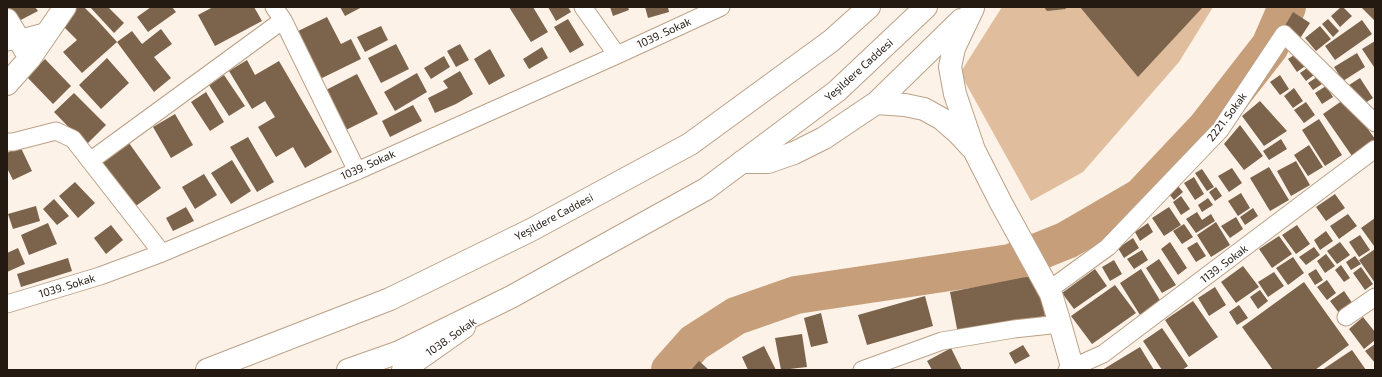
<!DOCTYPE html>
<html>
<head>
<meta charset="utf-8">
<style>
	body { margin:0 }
	#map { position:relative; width:1382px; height:377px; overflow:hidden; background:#fdf2e7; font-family:"Exo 2",sans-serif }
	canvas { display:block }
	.frame { position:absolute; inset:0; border:8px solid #241a11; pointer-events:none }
</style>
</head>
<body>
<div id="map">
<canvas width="1382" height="377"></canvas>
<div class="frame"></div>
</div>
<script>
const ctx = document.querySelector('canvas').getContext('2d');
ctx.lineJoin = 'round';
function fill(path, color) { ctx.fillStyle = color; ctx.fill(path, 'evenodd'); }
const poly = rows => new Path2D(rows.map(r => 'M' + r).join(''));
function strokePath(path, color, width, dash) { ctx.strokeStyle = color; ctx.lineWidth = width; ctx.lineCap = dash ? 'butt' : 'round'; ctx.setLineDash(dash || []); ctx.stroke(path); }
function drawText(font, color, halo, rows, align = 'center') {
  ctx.font = font + ' "Exo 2",sans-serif'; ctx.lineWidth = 3; ctx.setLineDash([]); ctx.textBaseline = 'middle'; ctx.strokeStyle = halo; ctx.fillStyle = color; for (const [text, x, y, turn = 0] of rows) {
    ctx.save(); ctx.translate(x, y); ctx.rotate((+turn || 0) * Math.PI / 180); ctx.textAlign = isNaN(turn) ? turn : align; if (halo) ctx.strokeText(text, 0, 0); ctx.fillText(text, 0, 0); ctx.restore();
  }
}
const green = poly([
	[1002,7,1213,7,1179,62,1083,172,1031,201,960,73]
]);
const river = poly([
	[670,370,694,343,736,316,796,295,1010,263,1067,240,1141,197,1207,127,1270,46,1287,7]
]);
const building = poly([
	[7,7,35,7,38,11,13,24,7,13],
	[70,7,84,7,98,21,117,42,132,31,142,44,161,29,172,44,154,57,171,78,154,92,117,42,82,73,63,52,77,40,57,20],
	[90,7,108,7,124,23,114,33],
	[151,7,172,7,176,12,148,32,137,17],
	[213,7,254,7,262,21,215,46,198,15],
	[340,7,362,7,345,16],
	[509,7,533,7,548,32,531,42],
	[548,7,568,7,571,12,556,21],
	[610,7,628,7,629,10,613,16],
	[645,7,668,7,669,12,648,18],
	[1044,7,1065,7,1066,9,1047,11],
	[1080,7,1203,7,1138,77],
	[1341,7,1343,7,1352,16,1340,27,1331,16],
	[1361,7,1375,7,1375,21],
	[1293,12,1310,23,1299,40,1283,29],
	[327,17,341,44,351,39,361,59,318,80,294,33],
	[568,19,584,45,570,53,554,27],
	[1328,19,1339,31,1333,37,1322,24],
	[1362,20,1372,34,1335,60,1325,46],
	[381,26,388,40,365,52,357,37],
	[1320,26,1331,39,1316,51,1305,38],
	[1375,41,1375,67,1374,67,1362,49],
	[396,44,409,69,381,83,368,58],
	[460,44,469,60,456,67,447,51],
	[542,47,548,58,529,69,523,59],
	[490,49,505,76,489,85,474,59],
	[1299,52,1308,64,1297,72,1288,59],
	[1357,53,1365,67,1343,81,1334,67],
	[444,56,450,67,431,79,424,68],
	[107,58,129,83,101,109,79,85],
	[45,59,71,86,53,104,27,77],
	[247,60,255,75,279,61,332,152,305,168,293,147,276,157,258,127,275,117,265,101,252,109,229,71],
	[1313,64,1318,72,1306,81,1300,73],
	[460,71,473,94,456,104,435,113,428,98,448,88,443,81],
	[417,73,427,92,395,111,384,92],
	[357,74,378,114,344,131,324,91],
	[224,75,245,106,229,116,209,85],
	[1280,75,1289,89,1280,95,1270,82],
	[1317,77,1322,84,1313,90,1308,83],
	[1360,78,1373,98,1362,105,1349,85],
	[1326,86,1333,97,1322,104,1315,93],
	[1294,88,1303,101,1293,108,1284,96],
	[206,92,224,122,210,131,191,102],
	[74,93,106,125,86,145,54,112],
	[1346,98,1375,139,1352,156,1323,114],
	[1260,101,1287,131,1264,146,1242,116],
	[1306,102,1315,115,1304,123,1294,110],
	[413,105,422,121,390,137,382,121],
	[175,114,193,145,171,158,153,127],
	[1319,119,1342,155,1325,166,1302,130],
	[1240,125,1263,156,1244,170,1224,144],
	[248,137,274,182,257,192,230,147],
	[1281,139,1287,149,1269,160,1263,151],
	[129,143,161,188,133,208,100,163],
	[1309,145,1323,167,1308,176,1294,155],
	[20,146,32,171,13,180,7,168,7,153],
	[232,160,251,191,231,204,211,173],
	[1296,161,1310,185,1291,196,1277,171],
	[1269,167,1289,200,1270,211,1250,178],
	[1232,168,1242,183,1229,192,1218,176],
	[1202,169,1214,187,1207,191,1195,173],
	[204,174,217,195,195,209,182,187],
	[1194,177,1204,194,1195,200,1184,183],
	[75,182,95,203,78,218,59,196],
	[1178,186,1183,192,1174,200,1169,194],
	[1216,187,1222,196,1215,201,1209,192],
	[1241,193,1250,208,1238,216,1228,201],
	[1335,194,1345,208,1326,221,1316,207],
	[1181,196,1190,209,1181,215,1173,202],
	[1208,198,1213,205,1202,212,1198,205],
	[54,199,69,216,57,225,43,209],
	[36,206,40,221,13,229,8,214],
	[186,207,194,221,173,231,166,218],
	[1169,207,1181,225,1164,236,1152,218],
	[1253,208,1258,216,1245,225,1240,217],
	[1197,212,1202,220,1211,214,1215,221,1196,233,1186,219],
	[1348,214,1357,226,1339,239,1330,226],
	[1236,217,1243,229,1230,238,1221,226],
	[1375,218,1375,246,1374,246,1361,228],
	[1216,222,1230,245,1211,257,1197,235],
	[48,223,57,244,29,255,21,235],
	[1148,223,1153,232,1140,241,1135,232],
	[1184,224,1193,237,1182,244,1173,231],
	[111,225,123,240,106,254,94,238],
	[1297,225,1310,244,1296,254,1282,235],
	[1326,231,1333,241,1320,250,1314,240],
	[1360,235,1370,250,1359,257,1349,242],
	[1279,236,1292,254,1272,268,1259,249],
	[1133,238,1139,248,1124,258,1118,248],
	[1170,242,1187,268,1178,275,1161,249],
	[1197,242,1206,256,1196,262,1187,248],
	[1340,242,1350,255,1337,264,1327,251],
	[1314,247,1320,255,1306,265,1299,257],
	[18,248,25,264,7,272,7,253],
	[1375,249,1375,283,1359,260],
	[1142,250,1148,260,1134,269,1127,259],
	[1326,254,1335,266,1325,273,1317,261],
	[1355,256,1361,264,1351,270,1346,262],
	[1293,257,1304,273,1288,285,1276,268],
	[68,258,72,271,21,287,17,274],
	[1159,259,1176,285,1162,293,1146,268],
	[1114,260,1122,274,1110,281,1102,267],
	[1341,265,1350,278,1344,282,1335,270],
	[1243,266,1259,287,1236,303,1221,282],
	[1361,267,1373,284,1365,290,1353,273],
	[1095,269,1107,286,1074,309,1062,293],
	[1141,269,1161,302,1140,315,1120,283],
	[1316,269,1323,280,1315,285,1308,274],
	[1274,272,1284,286,1268,297,1258,282],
	[1036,275,1045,316,958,334,950,292],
	[1327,280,1336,293,1327,300,1317,287],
	[1304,282,1349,345,1315,370,1273,370,1242,327],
	[1115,285,1136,313,1092,344,1071,316],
	[1215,287,1226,305,1209,316,1198,298],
	[1260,290,1268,301,1258,309,1250,297],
	[1344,291,1353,304,1339,313,1330,301],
	[925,296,933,326,867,345,858,315],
	[1193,301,1218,337,1189,357,1165,320],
	[1239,305,1248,318,1237,325,1229,312],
	[821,313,828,343,811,347,804,318],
	[1363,317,1375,332,1375,340,1364,349,1349,329],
	[1162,328,1188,366,1182,370,1162,370,1143,341],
	[802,334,807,367,781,370,775,338],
	[1375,344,1375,363,1365,351],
	[1023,345,1030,356,1015,364,1009,353],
	[764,346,776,370,748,370,742,357],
	[1140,347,1154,370,1102,370],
	[951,348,962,370,932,370,927,361],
	[1352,350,1366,370,1322,370],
	[699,361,709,370,691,370]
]);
const street = poly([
	[274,7,283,20,357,171],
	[583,7,617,55],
	[7,42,48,31],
	[7,142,13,142,56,131,73,139,162,253],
	[90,161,283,20],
	[1051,294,1053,287,1108,247,1220,130,1284,34,1375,123],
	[7,304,100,276,162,253,357,171,617,55,721,7],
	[1346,317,1375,297],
	[862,370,942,341,1014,329,1060,324],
	[1067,370,1103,354,1375,149]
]);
const secondary = poly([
	[973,8,954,48,950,67,955,94,974,150,1001,203,1051,294,1060,324,1073,370],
	[7,20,30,58],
	[7,84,30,58,65,7],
	[876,103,905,105,924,109,942,119,959,134,971,147],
	[742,162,768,162,794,153,824,138,876,103,961,20],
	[403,370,464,327]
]);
const highway = poly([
	[207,370,390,299,531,230,690,144,831,41,869,7],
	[348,370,399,352,511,297,706,189,837,91,926,7]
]);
const streetNames = [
	["1039. Sokak",664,33,-25],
	["Yeşildere Caddesi",859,70,-42],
	["2221. Sokak",1227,117,-53],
	["1039. Sokak",368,165,-24],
	["Yeşildere Caddesi",554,217,-28],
	["1139. Sokak",1224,264,-37],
	["1039. Sokak",67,286,-17],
	["1038. Sokak",451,337,-35]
];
fill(green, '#e0be9d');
strokePath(river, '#c69f7a', 38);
fill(building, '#7b634c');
strokePath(street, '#bba188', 19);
strokePath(secondary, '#bba188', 24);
strokePath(highway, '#bba188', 24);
strokePath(street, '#fff', 17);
strokePath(secondary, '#fff', 22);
strokePath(highway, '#fff', 22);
drawText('11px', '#241a11', '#fff', streetNames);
</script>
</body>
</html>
